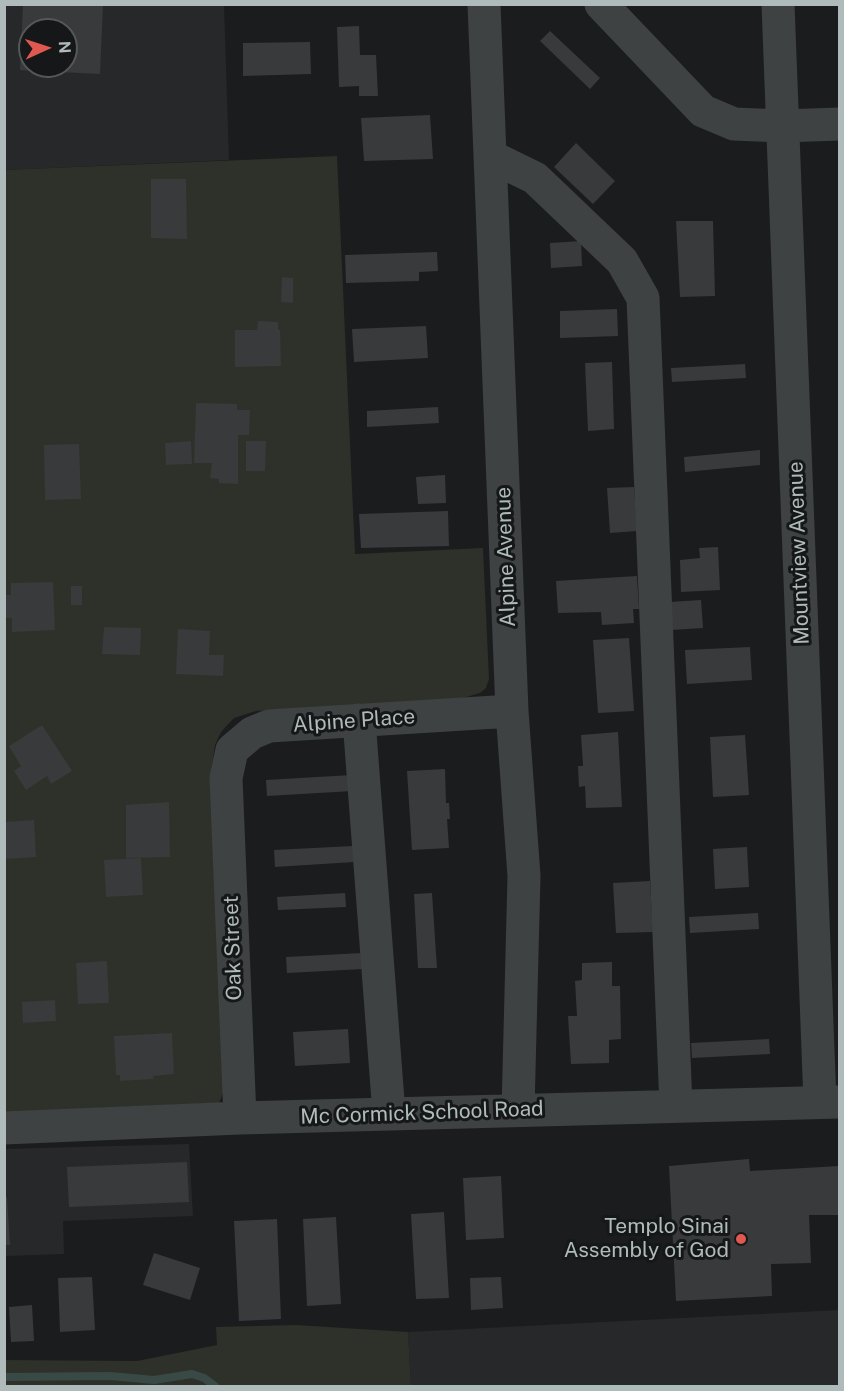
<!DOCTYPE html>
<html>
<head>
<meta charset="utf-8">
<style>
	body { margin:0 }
	#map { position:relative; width:844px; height:1391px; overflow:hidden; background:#1b1c1d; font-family:"Public Sans",sans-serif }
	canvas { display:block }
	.frame { position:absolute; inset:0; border:6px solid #afbabb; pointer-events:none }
	.north { position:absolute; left:18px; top:18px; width:60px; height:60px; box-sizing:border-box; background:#161718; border:2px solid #535859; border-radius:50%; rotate:87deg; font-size:16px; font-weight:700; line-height:24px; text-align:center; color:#afbabb }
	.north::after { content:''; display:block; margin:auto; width:21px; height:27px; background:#df5950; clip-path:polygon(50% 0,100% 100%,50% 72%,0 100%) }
</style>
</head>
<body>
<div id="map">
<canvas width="844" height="1391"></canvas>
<div class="frame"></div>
<div class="north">N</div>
</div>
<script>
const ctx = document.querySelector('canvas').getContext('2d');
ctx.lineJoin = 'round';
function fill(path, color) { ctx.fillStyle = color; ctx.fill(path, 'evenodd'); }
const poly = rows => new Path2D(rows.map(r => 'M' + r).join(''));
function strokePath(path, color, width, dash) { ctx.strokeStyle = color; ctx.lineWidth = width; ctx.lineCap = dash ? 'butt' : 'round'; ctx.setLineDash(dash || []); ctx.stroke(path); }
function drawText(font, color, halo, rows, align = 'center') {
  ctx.font = font + ' "Public Sans",sans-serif'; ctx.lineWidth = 6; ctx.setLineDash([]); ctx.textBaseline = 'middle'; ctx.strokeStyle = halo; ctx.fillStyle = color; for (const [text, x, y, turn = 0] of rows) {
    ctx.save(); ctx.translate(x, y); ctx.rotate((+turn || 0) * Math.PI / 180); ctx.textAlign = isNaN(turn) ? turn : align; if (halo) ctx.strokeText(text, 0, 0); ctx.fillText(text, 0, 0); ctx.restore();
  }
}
const built = poly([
	[4,5,224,5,229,160,5,170],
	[30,30,66,30,66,66,30,66],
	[189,1144,193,1216,63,1221,64,1254,5,1256,4,1149],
	[839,1310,839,1386,411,1386,408,1332]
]);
const green = poly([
	[337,156,355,554,483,548,489,679,486,688,480,693,460,699,256,711,234,718,221,732,215,745,211,771,223,1093,219,1103,5,1112,4,170],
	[296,1325,408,1332,411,1386,5,1386,5,1360,137,1361,217,1345,216,1327]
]);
const stream = poly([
	[4,1377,110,1376,154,1380,192,1374,204,1378,215,1386]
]);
const building = poly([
	[23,4,103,4,100,74,20,70],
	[30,30,66,30,66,66,30,66],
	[359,26,360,55,376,55,378,96,359,96,359,86,339,87,337,27],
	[550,31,600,78,590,89,540,41],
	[310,42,311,74,243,76,243,43],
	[430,115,433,159,364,161,361,118],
	[576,143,615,181,593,204,554,167],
	[151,179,186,179,187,239,151,238],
	[676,221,713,221,715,296,680,297],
	[581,241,582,266,551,268,550,243],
	[437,252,438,271,419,272,419,281,346,283,345,255],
	[282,277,293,278,293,303,281,302],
	[617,309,618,336,560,338,560,311],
	[258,321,278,322,278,330,280,330,281,366,235,367,235,330,257,330],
	[426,326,428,358,354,362,352,329],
	[612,362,614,429,588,431,585,363],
	[745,364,746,378,672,382,671,368],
	[196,403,237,404,237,410,250,410,249,435,238,435,238,484,219,483,219,479,210,478,212,463,194,463],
	[438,407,439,423,367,427,367,411],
	[191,441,192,464,166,465,165,443],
	[246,441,266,441,265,471,246,471],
	[79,444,81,499,45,500,44,445],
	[760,450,760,465,685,472,684,457],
	[445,475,446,503,418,504,416,477],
	[634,487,637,531,610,533,607,488],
	[448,511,449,546,361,548,359,514],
	[718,547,720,590,681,592,680,560,700,558,699,548],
	[637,576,639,609,633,609,634,623,602,625,601,612,558,613,556,581],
	[53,582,55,630,12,632,12,618,4,618,4,595,11,595,11,583],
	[71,586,82,586,82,605,71,605],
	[701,600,703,628,671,630,669,602],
	[104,627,141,628,140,655,102,654],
	[178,629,210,631,209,655,224,655,223,676,176,674],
	[629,638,634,711,598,713,593,640],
	[750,647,752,680,687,684,685,650],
	[42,725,72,771,51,784,47,776,26,790,14,771,21,766,9,746],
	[618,732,622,807,586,808,585,786,579,787,578,766,583,766,581,735],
	[745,735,749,795,713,797,710,737],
	[445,769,446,803,449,803,450,819,447,819,449,848,412,850,407,771],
	[352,775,353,791,267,796,266,780],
	[169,802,170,857,126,858,126,805],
	[34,820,36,857,4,859,4,822],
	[353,846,354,862,275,867,274,850],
	[747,847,749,887,715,889,713,849],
	[141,858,143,895,106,897,104,860],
	[650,881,653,932,616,933,613,883],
	[345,893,346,907,278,910,277,897],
	[432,893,437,968,418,968,414,894],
	[758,913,759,929,690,933,689,917],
	[362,953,363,969,287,973,286,957],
	[107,961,109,1003,78,1004,76,963],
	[612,962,612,986,620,986,621,1039,609,1040,609,1063,571,1064,568,1016,577,1016,575,981,582,980,582,963],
	[55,1000,56,1021,23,1023,22,1002],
	[348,1029,350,1063,295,1066,293,1032],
	[172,1033,174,1074,153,1076,154,1079,120,1081,120,1075,116,1075,114,1036],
	[769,1039,770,1054,692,1058,691,1043],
	[749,1159,750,1171,840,1166,840,1215,809,1215,811,1263,771,1264,772,1296,676,1301,669,1166],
	[187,1162,189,1202,69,1207,67,1167],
	[501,1176,504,1238,466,1240,463,1178],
	[4,1197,7,1197,10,1245,4,1245],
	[444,1212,449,1298,416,1299,411,1214],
	[336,1217,341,1304,307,1306,303,1219],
	[277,1219,281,1319,239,1321,234,1221],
	[154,1253,200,1268,190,1300,143,1285],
	[92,1277,95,1330,60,1332,58,1278],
	[501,1277,503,1308,471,1310,470,1278],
	[32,1305,34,1341,11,1342,9,1307]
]);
const minor = poly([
	[484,4,512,711,524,876,518,1110],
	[601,4,703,111,734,124,782,126,840,124],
	[778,4,820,1102],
	[490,156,535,178,622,261,643,298,676,1106],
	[359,720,389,1114],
	[240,1118,226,778,232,750,252,733,269,726,512,711],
	[4,1128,240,1118,840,1102]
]);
const markers = [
	[741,1239,6,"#df5950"]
];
const streetNames = [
	["Mountview Avenue",799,553,-92],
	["Alpine Avenue",506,557,-92],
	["Alpine Place",354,721,-4],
	["Oak Street",233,948,-92],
	["Mc Cormick School Road",422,1113,-2]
];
const poiNames = [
	["Templo Sinai",729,1227],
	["Assembly of God",729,1251]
];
fill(built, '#27282a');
fill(green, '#2d3129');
strokePath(stream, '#394946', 8);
fill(building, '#383a3c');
strokePath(minor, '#3e4243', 33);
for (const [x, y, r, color] of markers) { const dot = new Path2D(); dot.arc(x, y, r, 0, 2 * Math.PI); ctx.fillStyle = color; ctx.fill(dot); strokePath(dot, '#161718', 2); }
drawText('21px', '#afbabb', '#161718', streetNames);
drawText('21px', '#afbabb', '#161718', poiNames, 'right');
</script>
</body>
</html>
